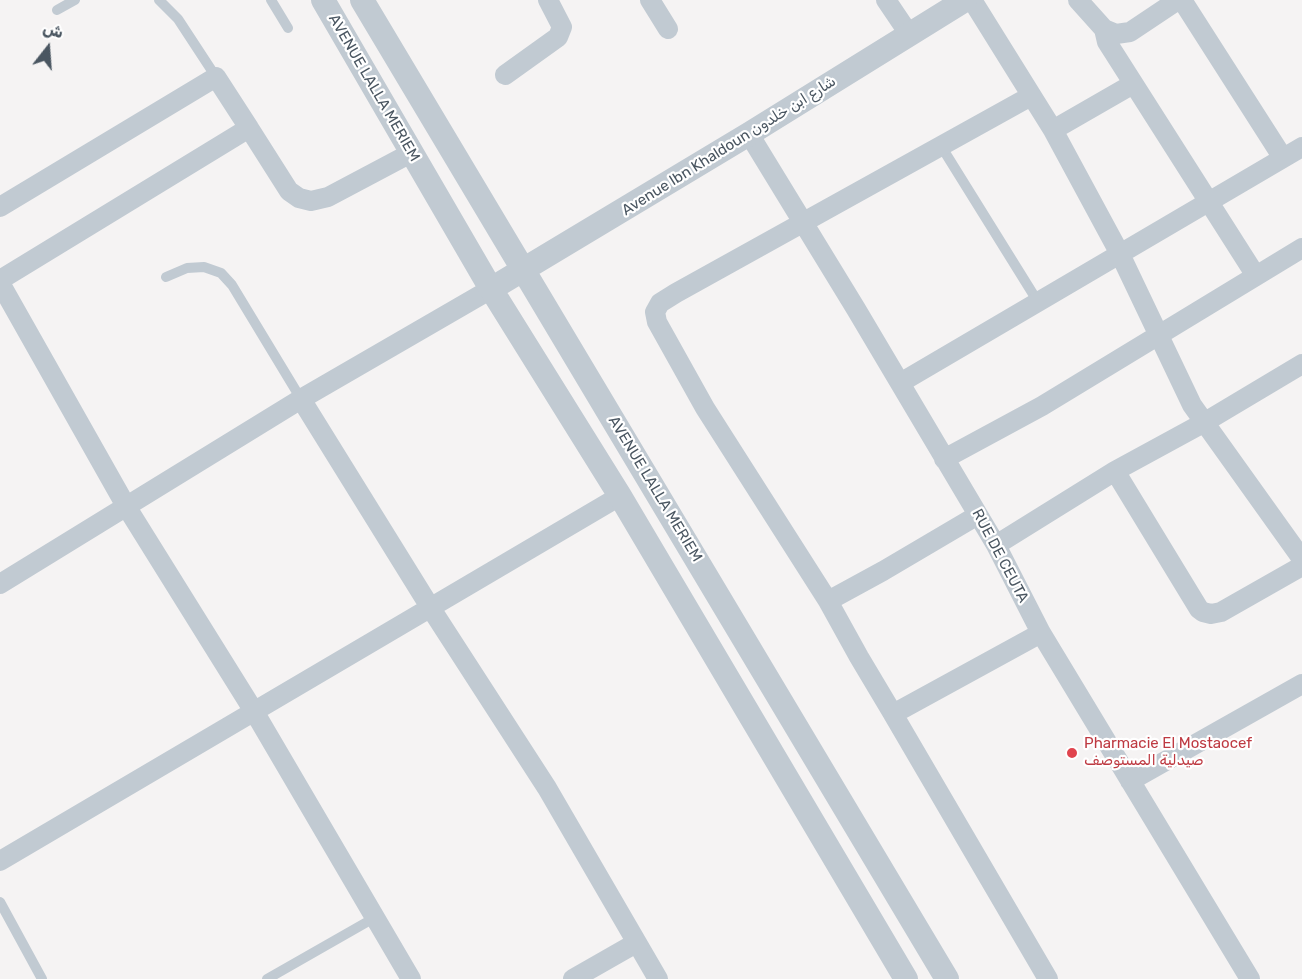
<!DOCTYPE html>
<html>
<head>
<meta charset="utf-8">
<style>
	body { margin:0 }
	#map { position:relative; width:1302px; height:979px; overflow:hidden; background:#f5f3f3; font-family:Rubik,"Noto Sans Arabic",sans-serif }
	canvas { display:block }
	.north { position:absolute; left:18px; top:18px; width:60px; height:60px; -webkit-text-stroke:4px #fff; paint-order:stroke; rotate:17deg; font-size:16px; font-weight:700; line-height:24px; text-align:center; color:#4a5661 }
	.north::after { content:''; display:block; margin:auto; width:21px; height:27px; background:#4a5661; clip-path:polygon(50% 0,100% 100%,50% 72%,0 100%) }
</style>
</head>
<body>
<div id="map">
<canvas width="1302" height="979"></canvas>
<div class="north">ش</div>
</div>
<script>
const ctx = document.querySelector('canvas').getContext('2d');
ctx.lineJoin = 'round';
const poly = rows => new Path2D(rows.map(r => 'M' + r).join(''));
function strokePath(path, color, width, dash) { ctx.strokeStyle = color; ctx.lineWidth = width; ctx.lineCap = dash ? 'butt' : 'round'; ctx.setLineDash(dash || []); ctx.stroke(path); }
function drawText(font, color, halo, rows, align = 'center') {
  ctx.font = font + ' Rubik,"Noto Sans Arabic",sans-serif'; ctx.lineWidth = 4.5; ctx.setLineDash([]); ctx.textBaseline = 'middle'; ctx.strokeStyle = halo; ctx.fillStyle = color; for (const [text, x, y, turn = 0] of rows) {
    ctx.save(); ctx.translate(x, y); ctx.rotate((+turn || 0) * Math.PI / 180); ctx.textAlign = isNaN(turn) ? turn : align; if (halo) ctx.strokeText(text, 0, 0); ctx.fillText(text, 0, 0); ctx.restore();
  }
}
const service = poly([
	[159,0,178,19,216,77],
	[271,0,288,28],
	[57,10,75,0],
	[941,146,1038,302],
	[166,277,187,268,204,267,221,273,232,285,301,399],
	[0,902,42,979],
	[267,979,374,918]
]);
const minor = poly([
	[650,0,668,29],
	[886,0,909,34],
	[972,0,1053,130,1120,254,1192,405,1302,559],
	[1078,0,1104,29,1116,34,1130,32,1178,0],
	[1182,0,1283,158],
	[1104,29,1107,42,1256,276],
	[505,75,558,37,562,27,548,0],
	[1053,130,1133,84],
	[749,134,856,309,996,545,1041,633,1250,979],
	[0,207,216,77,249,128],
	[0,280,249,128,289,191,299,198,311,201,328,197,411,153],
	[0,283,126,506,255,713,411,979],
	[900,383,1302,147],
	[301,399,430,607,547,788,658,979],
	[944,459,1042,406,1302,248],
	[1115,471,1199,609,1203,612,1211,614,1221,612,1302,566],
	[996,545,1115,471,1205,422,1302,364],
	[0,584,301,399,491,289],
	[828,601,883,571,978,515],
	[1041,633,893,714,1048,979],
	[893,714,859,657,828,601,705,408,657,322,655,312,660,303,676,293,1031,96],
	[1130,781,1302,684],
	[0,861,620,496],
	[573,979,636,943]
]);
const tertiary = poly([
	[323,0,491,289,620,496,906,979],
	[362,0,947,979],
	[491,289,749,134,965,0]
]);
const markers = [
	[1072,753,6,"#e0444e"]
];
const streetNames = [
	["AVENUE LALLA MERIEM",374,88,60],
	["Avenue Ibn Khaldoun شارع ابن خلدون",729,146,-32],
	["AVENUE LALLA MERIEM",655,489,59],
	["RUE DE CEUTA",1000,556,62]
];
const healthNames = [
	["Pharmacie El Mostaocef",1084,744],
	["صيدلية المستوصف",1084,761]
];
strokePath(service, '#c1cad2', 10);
strokePath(minor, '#c1cad2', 20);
strokePath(tertiary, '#c1cad2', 24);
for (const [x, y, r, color] of markers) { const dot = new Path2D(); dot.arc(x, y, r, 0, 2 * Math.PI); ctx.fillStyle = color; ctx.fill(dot); strokePath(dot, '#fff', 2); }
drawText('15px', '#4a5661', '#fff', streetNames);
drawText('15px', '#be3a42', '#fff', healthNames, 'left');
</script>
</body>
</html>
